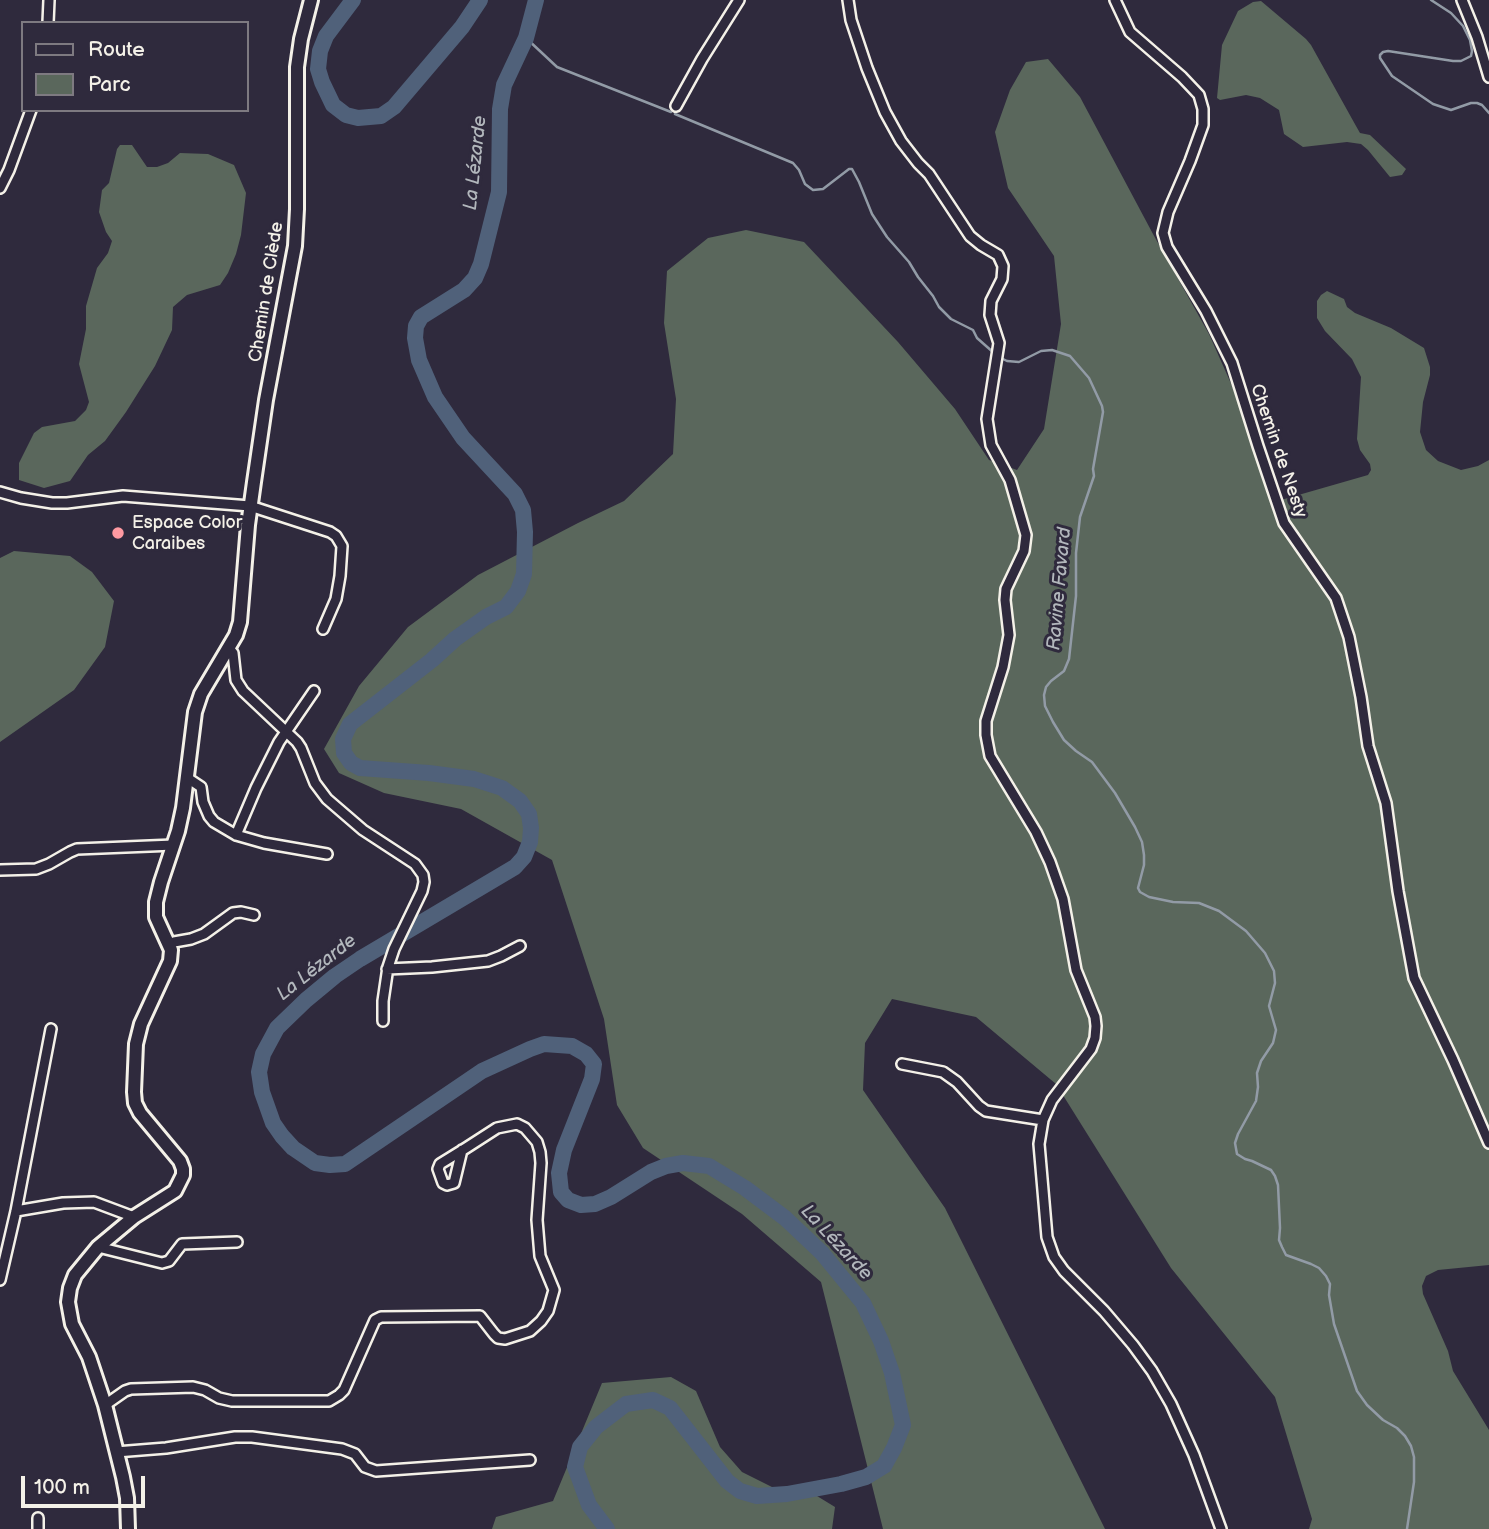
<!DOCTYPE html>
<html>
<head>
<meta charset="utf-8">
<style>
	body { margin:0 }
	#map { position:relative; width:1489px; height:1529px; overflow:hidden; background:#2f2a3d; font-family:"Balsamiq Sans",sans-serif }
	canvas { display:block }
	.legend { position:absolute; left:21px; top:21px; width:228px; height:91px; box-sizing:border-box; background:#2f2a3d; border:2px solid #7e7a81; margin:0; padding:9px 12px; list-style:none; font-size:21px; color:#f4f1e8 }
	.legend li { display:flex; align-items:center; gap:14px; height:35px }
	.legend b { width:35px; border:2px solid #7e7a81 }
	.scale { position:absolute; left:21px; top:1476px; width:124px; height:32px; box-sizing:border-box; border:4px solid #f4f1e8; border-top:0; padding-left:9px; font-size:21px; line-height:24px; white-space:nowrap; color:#f4f1e8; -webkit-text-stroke:5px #2f2a3d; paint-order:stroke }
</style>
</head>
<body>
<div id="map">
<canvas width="1489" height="1529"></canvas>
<ul class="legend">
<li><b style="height:9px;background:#2f2a3d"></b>Route</li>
<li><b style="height:19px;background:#5a675c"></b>Parc</li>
</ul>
<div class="scale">100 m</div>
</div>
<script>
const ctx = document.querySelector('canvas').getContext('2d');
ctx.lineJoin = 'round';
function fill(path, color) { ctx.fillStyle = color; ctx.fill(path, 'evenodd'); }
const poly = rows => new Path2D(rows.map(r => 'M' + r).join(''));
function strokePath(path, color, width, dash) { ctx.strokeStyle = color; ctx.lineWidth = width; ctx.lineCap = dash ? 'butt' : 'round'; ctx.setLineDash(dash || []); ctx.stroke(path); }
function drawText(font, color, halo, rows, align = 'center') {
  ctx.font = font + ' "Balsamiq Sans",sans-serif'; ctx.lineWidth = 6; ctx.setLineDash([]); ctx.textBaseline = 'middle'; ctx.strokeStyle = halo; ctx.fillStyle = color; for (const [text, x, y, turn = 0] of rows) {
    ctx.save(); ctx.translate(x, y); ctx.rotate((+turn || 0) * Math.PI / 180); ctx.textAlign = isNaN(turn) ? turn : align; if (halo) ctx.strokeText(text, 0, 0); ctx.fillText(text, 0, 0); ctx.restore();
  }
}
const green = poly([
	[1261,1,1306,39,1311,45,1356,126,1360,133,1370,135,1406,169,1402,175,1390,177,1368,150,1361,144,1347,142,1303,147,1284,134,1279,110,1260,98,1246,95,1220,100,1217,98,1222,45,1238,11,1253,2],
	[1048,59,1080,97,1153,234,1209,334,1233,388,1271,494,1281,500,1368,475,1371,470,1370,464,1360,450,1357,439,1361,377,1352,359,1325,331,1317,318,1317,301,1321,295,1327,291,1344,299,1347,307,1355,313,1391,328,1424,348,1430,367,1430,375,1423,402,1420,432,1426,450,1438,461,1461,470,1478,466,1489,460,1489,1265,1438,1270,1426,1276,1422,1286,1423,1294,1448,1351,1453,1371,1489,1430,1489,1529,1309,1529,1312,1519,1275,1397,1171,1268,1056,1084,976,1017,892,999,865,1043,863,1090,945,1208,1105,1529,883,1529,821,1282,742,1214,643,1148,617,1105,604,1019,552,860,461,809,384,793,339,773,324,749,359,686,408,627,478,575,578,523,624,501,673,454,676,399,664,323,667,271,708,238,746,230,804,242,898,342,955,409,989,460,1017,470,1044,429,1061,324,1054,256,1008,188,995,132,1010,90,1026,62],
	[120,145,132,145,147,167,157,167,168,163,180,153,208,154,234,165,246,193,241,235,236,254,228,273,220,285,187,295,173,307,172,330,155,366,126,412,105,441,88,455,70,481,44,488,19,480,19,463,34,433,42,427,75,421,86,410,89,402,79,364,86,329,86,306,97,268,108,253,112,241,106,232,99,212,102,190,109,183,117,149],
	[14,551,70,556,92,572,114,601,105,647,74,690,0,742,0,558],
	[671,1377,696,1391,720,1447,742,1472,786,1494,817,1496,835,1507,832,1529,492,1529,496,1517,553,1501,602,1383]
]);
const stream = poly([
	[1431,0,1451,13,1463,26,1470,40,1472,51,1471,56,1461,61,1453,61,1388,51,1383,52,1380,55,1380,58,1392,76,1433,104,1451,110,1471,103,1477,103,1482,105,1489,113],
	[526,38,557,67,671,112],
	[675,114,793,163,799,170,805,184,813,190,823,189,849,169,852,169,859,182,872,214,887,237,909,262,918,277,933,296,939,307,951,319,973,330,977,338,994,353],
	[999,357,1007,361,1019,362,1041,351,1052,350,1070,356,1089,378,1102,406,1103,412,1093,469,1094,476,1080,517,1076,553,1076,596,1069,659,1064,671,1051,681,1046,687,1044,695,1045,706,1053,722,1064,740,1076,751,1092,762,1115,793,1135,827,1142,842,1144,855,1144,865,1138,888,1140,892,1149,897,1173,902,1199,903,1219,911,1246,931,1265,953,1274,971,1275,983,1269,1006,1276,1030,1273,1043,1261,1061,1257,1073,1258,1087,1256,1101,1238,1134,1235,1143,1237,1154,1245,1159,1252,1161,1271,1170,1275,1176,1278,1185,1280,1228,1279,1240,1282,1247,1286,1255,1311,1264,1319,1268,1326,1276,1330,1284,1329,1295,1334,1324,1357,1391,1367,1405,1383,1420,1397,1428,1405,1436,1411,1446,1414,1457,1414,1482,1407,1529]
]);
const river = poly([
	[353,0,326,36,320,51,318,69,322,82,333,105,346,115,358,118,381,116,394,107,462,27,480,0],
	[536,0,526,38,504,85,500,109,499,192,481,264,475,278,464,290,421,317,416,326,415,338,419,360,435,397,463,438,515,494,523,510,525,532,524,574,518,591,506,607,486,617,455,639,432,660,350,724,343,739,344,753,351,763,360,768,429,773,474,779,502,788,520,801,529,814,531,828,530,842,524,857,515,867,360,959,335,976,306,1000,277,1028,263,1054,259,1072,262,1092,273,1123,282,1136,293,1148,315,1163,330,1165,345,1164,482,1071,530,1049,544,1044,572,1046,586,1054,594,1064,592,1079,564,1150,559,1173,561,1192,568,1200,581,1205,595,1204,611,1197,651,1172,666,1166,683,1163,709,1166,745,1188,785,1218,822,1253,863,1303,881,1341,892,1373,903,1425,894,1448,884,1466,866,1477,841,1484,787,1494,757,1496,740,1491,727,1481,670,1408,653,1400,626,1404,596,1427,580,1447,575,1467,589,1505,607,1529]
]);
const minor = poly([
	[848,0,851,20,867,68,885,112,901,141,918,163,929,174,970,236,981,245,998,255,1003,266,1002,279,991,301,990,315,999,343,987,419,991,445,1010,480,1026,535,1024,551,1006,589,1005,600,1009,635,1003,667,986,721,986,735,990,756,1036,832,1050,862,1063,899,1076,970,1095,1017,1096,1026,1095,1038,1091,1049,1052,1100,1043,1120,1039,1144,1047,1237,1054,1257,1064,1271,1104,1311,1133,1345,1152,1371,1171,1404,1194,1455,1221,1529],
	[1115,0,1130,32,1182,77,1199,95,1203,109,1203,125,1190,161,1168,212,1163,233,1167,247,1206,311,1232,363,1258,446,1284,523,1336,598,1349,637,1361,697,1368,746,1386,803,1398,891,1414,978,1453,1060,1489,1143],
	[1462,0,1477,37,1489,77],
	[48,23,49,0],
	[676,106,702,59,739,0],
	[0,188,9,170,31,110],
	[0,492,21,498,52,503,67,503,123,496,250,506,330,532,336,536,342,546,340,576,336,599,323,629],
	[229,648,233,653,236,680,243,691,297,742,301,748,315,783,327,799,363,830,415,864,423,875,424,882,422,891,394,949,388,967,383,1001,383,1021],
	[186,777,201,787,203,802,209,816,214,822,236,835,264,843,327,854],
	[236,835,256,788,279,742,314,691],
	[0,870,36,869,49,864,70,852,77,849,174,845],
	[168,945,174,942,191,939,204,934,233,913,241,912,254,915],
	[387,969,432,967,488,961,501,956,520,946],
	[902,1064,943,1072,957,1082,979,1106,986,1111,1043,1120],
	[16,1211,63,1203,94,1202,134,1217],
	[98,1247,162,1263,169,1261,182,1244,237,1242],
	[0,1280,16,1211,51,1029],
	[105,1405,125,1391,131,1389,193,1387,205,1390,219,1398,232,1401,329,1401,339,1395,344,1390,375,1320,381,1317,480,1316,494,1334,498,1338,505,1339,530,1331,541,1321,548,1311,554,1290,540,1256,537,1220,541,1163,540,1152,537,1142,525,1128,517,1124,497,1128,466,1148,440,1164,438,1169,443,1183,447,1185,454,1183,462,1150],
	[116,1452,166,1448,235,1437,252,1437,342,1449,355,1454,365,1467,376,1471,530,1460],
	[38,1529,38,1518]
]);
const secondary = poly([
	[128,1529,127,1498,123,1477,105,1405,89,1357,72,1324,68,1302,70,1288,75,1275,98,1247,134,1217,175,1191,183,1175,183,1169,180,1161,140,1113,135,1103,134,1092,136,1044,141,1024,170,961,171,950,156,917,156,902,161,882,178,831,183,808,195,712,201,694,236,635,240,622,248,525,254,482,266,400,295,246,297,209,297,67,301,39,311,0]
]);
const markers = [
	[118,533,7,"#ff9aa2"]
];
const streetNames = [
	["Chemin de Clède",267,292,-81],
	["Chemin de Nesty",1278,451,71]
];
const poiNames = [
	["Espace Color",132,523],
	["Caraibes",132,544]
];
const waterNames = [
	["La Lézarde",476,163,-84],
	["Ravine Favard",1060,589,-85],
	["La Lézarde",317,968,-38],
	["La Lézarde",836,1243,47]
];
fill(green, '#5a675c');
strokePath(stream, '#929ba6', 2.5);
strokePath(river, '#50617a', 16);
strokePath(minor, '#f4f1e8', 14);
strokePath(secondary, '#f4f1e8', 18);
strokePath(minor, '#2f2a3d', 9);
strokePath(secondary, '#2f2a3d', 12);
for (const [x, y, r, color] of markers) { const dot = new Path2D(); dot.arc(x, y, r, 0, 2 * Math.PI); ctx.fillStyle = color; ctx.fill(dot); strokePath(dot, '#2f2a3d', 2.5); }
drawText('18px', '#f4f1e8', '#2f2a3d', streetNames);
drawText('18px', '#f4f1e8', '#2f2a3d', poiNames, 'left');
drawText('italic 19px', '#b2b7bc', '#2f2a3d', waterNames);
</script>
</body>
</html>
